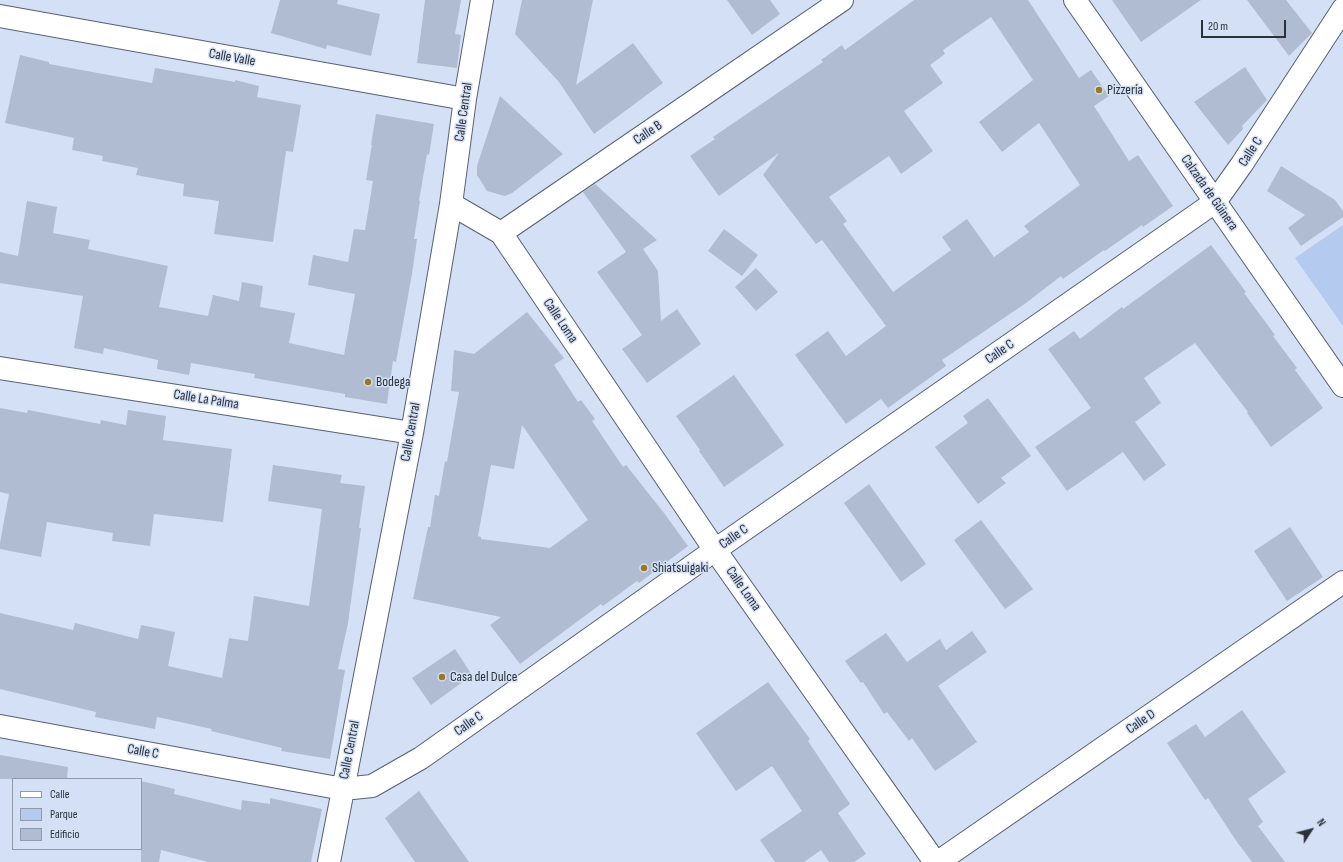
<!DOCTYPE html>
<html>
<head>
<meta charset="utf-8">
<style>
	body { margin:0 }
	#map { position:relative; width:1343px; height:862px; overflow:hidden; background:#d3e0f6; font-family:"Sofia Sans Condensed",sans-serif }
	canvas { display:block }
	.legend { position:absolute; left:12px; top:778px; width:130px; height:72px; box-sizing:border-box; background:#d3e0f6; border:1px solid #909aaa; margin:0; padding:5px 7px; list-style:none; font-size:12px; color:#2c3139 }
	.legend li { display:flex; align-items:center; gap:8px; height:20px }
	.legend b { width:20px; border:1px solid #909aaa }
	.north { position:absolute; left:1291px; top:810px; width:40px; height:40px; -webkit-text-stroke:3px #d3e0f6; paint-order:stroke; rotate:54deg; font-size:11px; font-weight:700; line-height:16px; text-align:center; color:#2c3139 }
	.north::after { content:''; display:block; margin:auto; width:14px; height:18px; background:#2c3139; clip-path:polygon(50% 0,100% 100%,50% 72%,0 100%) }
	.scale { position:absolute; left:1201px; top:20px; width:85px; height:18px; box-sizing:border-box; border:2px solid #2c3139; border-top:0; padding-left:5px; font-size:12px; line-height:14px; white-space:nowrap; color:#2c3139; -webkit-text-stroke:3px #d3e0f6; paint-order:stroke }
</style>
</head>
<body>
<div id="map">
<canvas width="1343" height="862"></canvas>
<ul class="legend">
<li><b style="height:5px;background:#fff"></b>Calle</li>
<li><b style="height:11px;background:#b5caef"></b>Parque</li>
<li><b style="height:11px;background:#b0bcd2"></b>Edificio</li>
</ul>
<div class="north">N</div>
<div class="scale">20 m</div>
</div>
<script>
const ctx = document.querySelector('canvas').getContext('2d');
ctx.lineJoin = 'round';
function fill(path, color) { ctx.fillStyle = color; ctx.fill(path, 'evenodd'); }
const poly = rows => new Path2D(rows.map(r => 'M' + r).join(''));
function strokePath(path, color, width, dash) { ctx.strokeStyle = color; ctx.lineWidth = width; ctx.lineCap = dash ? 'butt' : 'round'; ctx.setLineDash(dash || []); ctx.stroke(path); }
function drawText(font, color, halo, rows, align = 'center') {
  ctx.font = font + ' "Sofia Sans Condensed",sans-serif'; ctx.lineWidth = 3; ctx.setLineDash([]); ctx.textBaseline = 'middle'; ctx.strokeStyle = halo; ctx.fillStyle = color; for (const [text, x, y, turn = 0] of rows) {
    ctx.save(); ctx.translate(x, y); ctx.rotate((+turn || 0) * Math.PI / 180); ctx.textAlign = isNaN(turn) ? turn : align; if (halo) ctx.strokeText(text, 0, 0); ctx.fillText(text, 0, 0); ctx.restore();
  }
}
const green = poly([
	[1343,225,1343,326,1295,258]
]);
const building = poly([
	[280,0,338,0,337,4,380,14,371,56,327,45,326,49,271,33],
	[425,0,461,0,455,34,461,35,457,68,417,63],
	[522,0,593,0,576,85,633,43,663,83,594,134,559,82,515,34],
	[727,0,770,0,780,14,752,35],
	[914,0,1028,0,1079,78,1091,70,1109,96,1094,106,1129,161,1138,155,1173,206,1143,227,1142,225,1105,251,1104,250,1063,279,1061,276,1026,303,942,360,946,366,888,408,881,399,846,424,795,355,828,331,846,356,886,326,822,240,816,244,763,175,779,153,719,196,690,156,715,139,713,137,823,62,821,60,842,45,845,50],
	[991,17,1033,80,979,122,1002,152,1039,123,1080,185,1024,226,1029,232,994,257,967,219,942,237,951,250,893,292,843,224,847,221,829,197,889,156,901,174,933,151,904,111,943,83,930,65,945,54,943,50],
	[1112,0,1201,0,1141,42],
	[1247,0,1286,0,1312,33,1289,56],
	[20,55,49,62,49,64,152,83,155,68,235,82,235,80,259,86,257,97,301,105,293,152,286,151,273,242,214,234,219,201,183,196,184,184,136,175,138,168,102,161,103,156,72,150,74,138,5,123],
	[1245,67,1267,100,1242,126,1243,129,1228,145,1194,102],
	[500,96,563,154,512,193,505,196,487,191,477,175,477,166],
	[376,114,434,124,429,155,427,154,419,201,420,201,414,239,417,239,412,274,396,362,393,361,387,404,345,397,345,394,254,378,255,374,191,363,189,375,157,369,158,360,104,348,103,354,74,348,83,296,0,283,0,252,18,256,27,201,57,207,53,233,90,240,88,249,168,266,159,307,208,316,213,295,239,301,242,282,263,286,260,307,295,313,289,343,344,355,355,294,308,285,313,255,348,262,354,229,365,230,373,181,366,180,372,145,371,145],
	[1281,166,1335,200,1343,211,1343,217,1301,246,1288,228,1305,215,1267,191],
	[595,184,657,240,643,249,658,271,661,321,677,309,701,344,647,383,622,349,642,335,597,272,626,252,583,192],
	[724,229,758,255,742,276,708,251],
	[1211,245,1246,292,1244,293,1275,335,1273,336,1297,368,1295,370,1323,408,1271,447,1247,413,1248,412,1195,343,1144,378,1161,403,1135,422,1166,465,1144,481,1123,452,1067,491,1035,447,1091,408,1048,349,1074,331,1080,339,1122,307,1123,309],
	[756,268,778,292,756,311,735,287],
	[527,312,564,358,554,365,578,402,581,400,595,419,592,421,623,467,626,465,664,513,688,546,639,583,637,581,603,606,601,604,520,664,490,625,501,617,413,599,428,527,430,527,435,495,439,496,445,461,447,462,459,392,451,391,454,350,474,354],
	[522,425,588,520,550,548,481,539,481,537,478,536,491,465,514,469],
	[734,375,784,445,724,487,699,451,700,450,676,416],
	[988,398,1031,456,1001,478,1006,483,978,504,935,447,968,423,963,416],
	[0,408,27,413,28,410,100,424,101,420,126,425,128,410,166,416,163,440,232,449,223,522,154,514,150,546,112,541,113,533,47,522,41,557,0,549,0,543,9,494,0,492],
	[273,465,342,475,340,483,365,486,359,528,361,528,348,623,338,669,345,670,330,759,281,751,282,748,211,731,212,729,157,717,155,729,95,717,96,712,0,689,0,613,73,630,75,623,138,639,141,625,175,632,168,666,222,678,229,638,248,641,254,596,309,606,322,509,268,501],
	[869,484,926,564,901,582,844,503],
	[981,520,1033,589,1005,609,954,540],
	[1290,527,1323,577,1287,601,1254,551],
	[972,631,987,652,938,686,977,742,935,771,912,738,909,741,887,712,884,714,863,682,861,683,845,661,886,633,907,662,940,639,946,650],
	[455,649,472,675,431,705,412,678],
	[768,682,810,739,808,741,850,804,838,813,866,854,854,862,829,862,821,850,804,862,775,862,760,840,802,811,772,766,736,791,696,733],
	[1242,710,1286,772,1248,799,1263,822,1258,826,1285,862,1252,862,1237,842,1208,798,1205,800,1167,743,1196,724,1205,737],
	[0,755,68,767,67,779,0,779],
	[141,781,175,789,174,794,241,810,242,800,270,804,270,798,322,809,311,862,208,862,161,850,159,862,141,862],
	[419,791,469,862,415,862,385,818]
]);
const minor = poly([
	[0,16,465,99],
	[451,204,501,233,842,0],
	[501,233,715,550,935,862],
	[0,368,412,433],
	[0,726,343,789,372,786,421,758,715,550,1215,202,1242,164,1343,9],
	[329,862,412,433,451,204,465,99,482,0],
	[938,862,1343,582]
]);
const secondary = poly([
	[1075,0,1343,386]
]);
const markers = [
	[1099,90,4,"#9d7623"],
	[368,382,4,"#9d7623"],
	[644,568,4,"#9d7623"],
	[442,677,4,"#9d7623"]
];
const streetNames = [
	["Calle Valle",232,58,10],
	["Calle Central",464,112,-82],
	["Calle B",648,133,-34],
	["Calle C",1251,152,-57],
	["Calzada de Güinera",1209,193,55],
	["Calle Loma",560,321,56],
	["Calle C",1000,352,-35],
	["Calle La Palma",206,400,9],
	["Calle Central",411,432,-80],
	["Calle C",734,537,-35],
	["Calle Loma",743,589,55],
	["Calle D",1141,722,-35],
	["Calle C",469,724,-35],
	["Calle Central",350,750,-79],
	["Calle C",143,752,10]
];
const poiNames = [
	["Pizzería",1107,90],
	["Bodega",376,382],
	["Shiatsuigaki",652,568],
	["Casa del Dulce",450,677]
];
fill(green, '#b5caef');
fill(building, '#b0bcd2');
strokePath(minor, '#566174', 24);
strokePath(secondary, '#566174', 24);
strokePath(minor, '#fff', 22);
strokePath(secondary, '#fff', 22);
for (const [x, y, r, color] of markers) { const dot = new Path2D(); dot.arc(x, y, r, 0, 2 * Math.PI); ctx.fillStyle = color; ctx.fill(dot); strokePath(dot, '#d3e0f6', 1.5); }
drawText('14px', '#2c3139', '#d3e0f6', streetNames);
drawText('14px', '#2c3139', '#d3e0f6', poiNames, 'left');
</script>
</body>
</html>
